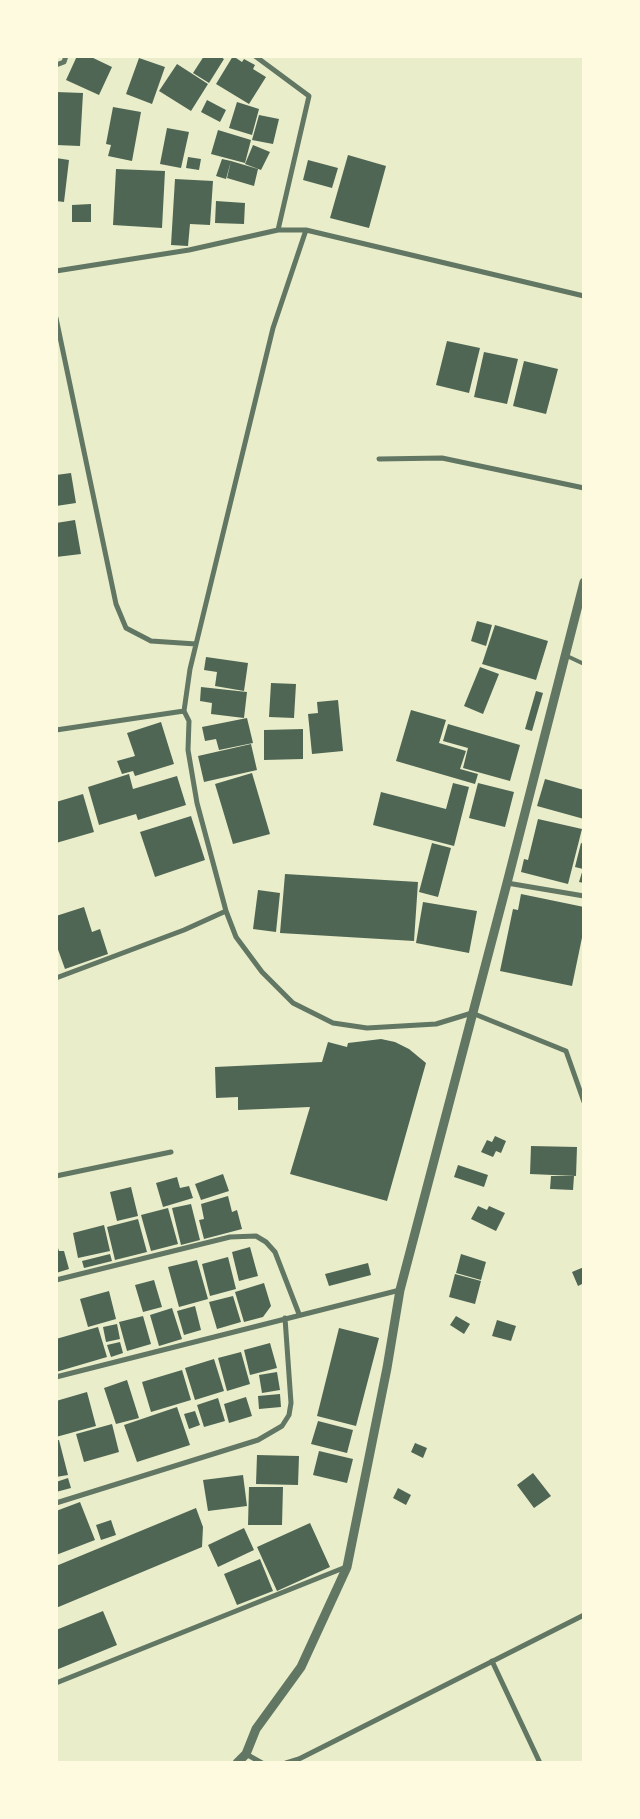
<!DOCTYPE html>
<html>
<head>
<meta charset="utf-8">
<style>
	body { margin:0 }
	#map { position:relative; width:640px; height:1819px; overflow:hidden; background:#e9edc9; font-family:Literata,serif }
	canvas { display:block }
	.frame { position:absolute; inset:0; border:58px solid #fefae0; pointer-events:none }
</style>
</head>
<body>
<div id="map">
<canvas width="640" height="1819"></canvas>
<div class="frame"></div>
</div>
<script>
const ctx = document.querySelector('canvas').getContext('2d');
ctx.lineJoin = 'round';
function fill(path, color) { ctx.fillStyle = color; ctx.fill(path, 'evenodd'); }
const poly = rows => new Path2D(rows.map(r => 'M' + r).join(''));
function strokePath(path, color, width, dash) { ctx.strokeStyle = color; ctx.lineWidth = width; ctx.lineCap = dash ? 'butt' : 'round'; ctx.setLineDash(dash || []); ctx.stroke(path); }
const building = poly([
	[77,56,89,56,112,67,99,95,66,80],
	[204,56,219,56,224,59,209,83,193,73],
	[233,56,242,62,244,59,255,65,253,69,266,77,249,104,216,84],
	[139,58,165,67,152,104,126,94],
	[177,64,208,84,191,111,159,91],
	[56,92,83,93,80,146,56,145],
	[207,100,226,110,220,122,201,112],
	[237,102,259,109,252,135,229,128],
	[113,107,141,112,132,161,108,156,111,145,106,144],
	[259,115,279,119,273,144,252,140],
	[167,128,189,132,181,168,160,164],
	[218,130,251,140,245,163,211,154],
	[253,145,270,152,261,170,245,164],
	[348,155,386,166,369,228,330,218],
	[188,157,201,159,199,170,186,168],
	[56,158,69,160,64,202,56,201],
	[222,159,231,161,226,179,216,176],
	[308,160,338,168,332,188,303,180],
	[231,161,258,169,254,186,227,178],
	[116,169,165,171,162,228,113,225],
	[175,179,213,181,210,225,190,224,188,246,171,245],
	[216,201,245,203,244,224,215,223],
	[91,204,91,222,72,222,72,205],
	[447,341,480,348,469,393,436,385],
	[484,352,518,359,507,404,474,397],
	[524,361,558,369,546,414,513,406],
	[71,473,76,503,56,506,56,475],
	[75,520,81,554,56,557,56,523],
	[477,621,492,625,486,646,471,641],
	[495,625,548,641,536,680,482,664],
	[206,657,248,663,244,691,215,686,217,672,204,670],
	[480,667,499,674,483,714,464,706],
	[271,683,296,684,294,718,269,717],
	[201,687,247,692,244,718,211,714,212,703,200,701],
	[536,691,543,693,532,731,525,729],
	[338,700,343,751,312,754,308,714,318,713,317,702],
	[411,710,446,720,439,743,466,751,460,769,478,774,475,784,396,761],
	[247,718,253,743,219,750,216,739,205,741,202,727],
	[161,722,174,764,135,776,133,771,122,774,117,761,135,756,127,733],
	[448,724,520,745,510,781,463,768,468,748,443,741],
	[303,729,303,759,264,760,264,730],
	[251,744,257,770,204,782,198,756],
	[252,773,270,834,233,844,215,784],
	[129,774,133,789,177,776,186,805,138,820,136,814,99,825,88,787],
	[545,779,584,790,584,819,537,806],
	[453,783,469,787,454,846,373,825,381,792,446,809],
	[478,783,514,792,505,827,469,818],
	[83,794,94,832,56,843,56,802],
	[191,816,205,860,155,877,140,832],
	[538,819,582,829,568,884,521,872,524,859,528,860],
	[432,843,451,848,438,897,419,892],
	[581,843,584,844,584,883,579,882,583,869,575,867],
	[285,874,418,882,414,941,280,933],
	[258,890,280,893,276,932,253,929],
	[521,894,584,907,584,928,572,986,500,971,513,909,518,910],
	[423,902,477,911,469,953,416,943],
	[84,907,92,932,100,929,108,954,65,969,56,944,56,916],
	[381,1039,395,1042,409,1049,426,1063,387,1201,290,1174,310,1107,238,1110,238,1097,216,1098,215,1067,322,1062,328,1042,347,1047,348,1043],
	[495,1136,506,1141,501,1153,496,1151,493,1157,481,1152,487,1140,492,1142],
	[531,1146,577,1147,576,1176,530,1174],
	[458,1165,488,1175,484,1187,454,1177],
	[223,1174,229,1191,201,1200,195,1184],
	[551,1176,574,1176,573,1190,550,1189],
	[177,1177,180,1188,189,1186,193,1198,163,1207,156,1183],
	[131,1187,138,1216,117,1221,110,1192],
	[228,1196,232,1212,237,1210,242,1229,204,1239,199,1220,204,1219,201,1204],
	[191,1204,200,1240,181,1245,172,1208],
	[478,1206,487,1210,489,1206,505,1213,496,1231,471,1219],
	[168,1208,178,1244,151,1251,141,1215],
	[138,1219,147,1252,115,1260,107,1227],
	[104,1225,110,1251,78,1258,73,1233],
	[57,1245,59,1251,64,1251,69,1269,56,1273],
	[250,1247,258,1276,239,1281,232,1252],
	[110,1254,112,1261,84,1268,82,1261],
	[461,1254,486,1262,481,1280,456,1273],
	[228,1257,236,1289,210,1296,202,1264],
	[197,1260,208,1299,179,1307,168,1267],
	[368,1263,371,1275,329,1286,325,1274],
	[584,1267,584,1283,578,1286,572,1272],
	[455,1274,481,1281,475,1304,449,1297],
	[154,1280,162,1307,143,1312,135,1285],
	[264,1283,271,1306,263,1317,244,1322,235,1292],
	[109,1291,116,1319,88,1327,80,1299],
	[233,1296,241,1322,217,1329,209,1302],
	[195,1306,201,1330,184,1335,177,1311],
	[172,1308,182,1339,159,1346,150,1315],
	[143,1316,151,1344,127,1351,119,1322],
	[456,1316,470,1324,464,1334,450,1325],
	[497,1320,516,1326,511,1341,492,1336],
	[117,1324,120,1339,106,1342,103,1327],
	[98,1327,107,1357,56,1372,56,1339],
	[339,1328,379,1338,356,1426,317,1416],
	[120,1342,123,1353,111,1357,107,1345],
	[270,1343,277,1368,250,1375,244,1350],
	[241,1352,250,1384,227,1391,218,1358],
	[214,1359,224,1391,195,1400,185,1368],
	[182,1370,191,1400,151,1412,142,1382],
	[277,1372,280,1390,262,1393,259,1375],
	[127,1380,139,1418,116,1424,104,1388],
	[87,1392,96,1426,56,1437,56,1401],
	[280,1394,281,1407,259,1409,258,1396],
	[246,1397,252,1416,229,1423,224,1404],
	[218,1398,225,1421,204,1427,197,1405],
	[177,1407,190,1445,137,1462,124,1425],
	[195,1411,200,1425,189,1429,184,1414],
	[318,1421,353,1430,347,1453,311,1444],
	[112,1424,119,1452,84,1462,76,1434],
	[56,1440,59,1440,68,1475,56,1477],
	[415,1443,427,1448,423,1458,411,1452],
	[319,1451,353,1459,347,1483,313,1475],
	[257,1455,299,1456,298,1485,256,1484],
	[533,1473,551,1496,534,1508,517,1485],
	[243,1475,247,1506,208,1511,203,1480],
	[68,1478,71,1488,56,1492,56,1482],
	[249,1487,283,1487,282,1525,248,1525],
	[398,1488,411,1495,406,1505,393,1498],
	[80,1502,95,1540,56,1555,56,1511],
	[196,1508,203,1527,202,1547,56,1608,56,1566],
	[111,1520,116,1535,101,1540,96,1525],
	[310,1523,330,1567,277,1591,257,1547],
	[244,1528,254,1550,218,1567,208,1545],
	[260,1559,273,1591,237,1605,224,1574],
	[103,1611,117,1645,56,1670,56,1630]
]);
const service = poly([
	[567,656,584,664]
]);
const minor = poly([
	[255,56,309,96,278,230],
	[56,65,64,62,66,56],
	[306,230,273,328,190,669,184,711,189,721,188,750,197,803,226,911,236,937,262,972,293,1003,333,1023,367,1028,436,1024,472,1013,566,1051,584,1102],
	[56,271,189,250,278,230,306,230,584,296],
	[56,318,116,604,126,628,151,641,196,644],
	[379,459,442,458,584,488],
	[56,730,184,711],
	[507,883,584,896],
	[56,978,184,930,226,911],
	[56,1176,171,1152],
	[56,1280,230,1237,256,1236,266,1242,275,1252,299,1314],
	[56,1377,400,1290],
	[56,1503,258,1440,282,1426,289,1415,291,1403,285,1318],
	[492,1661,540,1763],
	[56,1683,346,1567],
	[246,1754,262,1763],
	[286,1763,299,1759,584,1615]
]);
const tertiary = poly([
	[237,1763,246,1754,256,1729,301,1667,347,1567,387,1368,400,1290,507,883,584,582]
]);
fill(building, '#4f6655');
strokePath(service, '#617663', 4);
strokePath(minor, '#617663', 5);
strokePath(tertiary, '#617663', 9);
</script>
</body>
</html>
